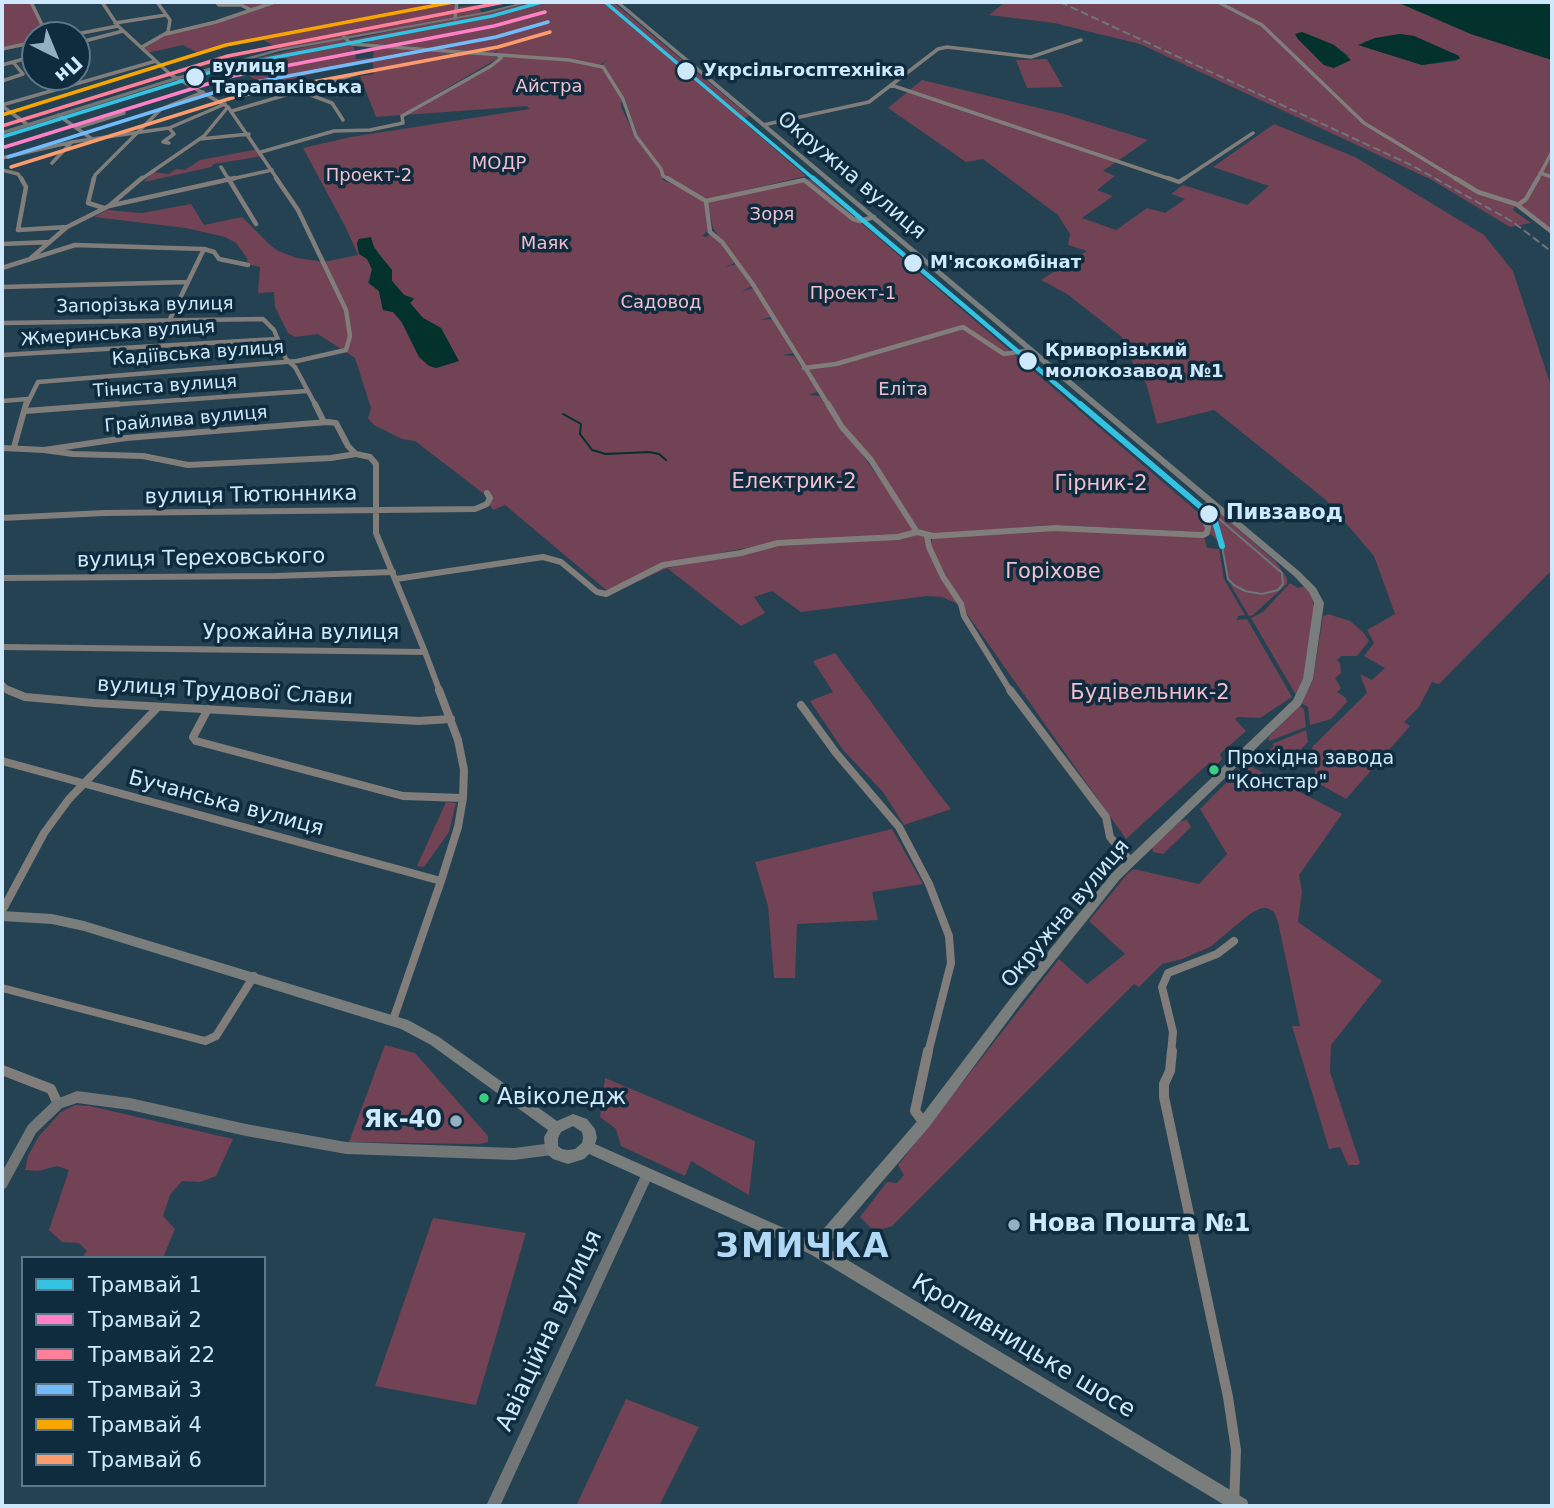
<!DOCTYPE html>
<html>
<head>
<meta charset="utf-8">
<style>
	body { margin:0 }
	#map { position:relative; width:1554px; height:1508px; overflow:hidden; background:#254252; font-family:"DejaVu Sans",sans-serif }
	canvas { display:block }
	.frame { position:absolute; inset:0; border:4px solid #cfe9fc; pointer-events:none }
	.legend { position:absolute; left:21px; top:1256px; width:245px; height:231px; box-sizing:border-box; background:#0f2c3e; border:2px solid #5c788a; margin:0; padding:9px 12px; list-style:none; font-size:21px; color:#cfe9fc }
	.legend li { display:flex; align-items:center; gap:14px; height:35px }
	.legend b { width:35px; border:2px solid #5c788a }
	.north { position:absolute; left:21px; top:21px; width:70px; height:70px; box-sizing:border-box; background:#0f2c3e; border:2px solid #5c788a; border-radius:50%; rotate:137deg; font-size:19px; font-weight:700; line-height:28px; text-align:center; color:#cfe9fc }
	.north::after { content:''; display:block; margin:auto; width:24px; height:32px; background:#94afc0; clip-path:polygon(50% 0,100% 100%,50% 72%,0 100%) }
</style>
</head>
<body>
<div id="map">
<canvas width="1554" height="1508"></canvas>
<div class="frame"></div>
<ul class="legend">
<li><b style="height:9px;background:#33c2e2"></b>Трамвай 1</li>
<li><b style="height:9px;background:#ff80c5"></b>Трамвай 2</li>
<li><b style="height:9px;background:#ff8098"></b>Трамвай 22</li>
<li><b style="height:9px;background:#73baf8"></b>Трамвай 3</li>
<li><b style="height:9px;background:#f7a600"></b>Трамвай 4</li>
<li><b style="height:9px;background:#fc9b6d"></b>Трамвай 6</li>
</ul>
<div class="north">Пн</div>
</div>
<script>
const ctx = document.querySelector('canvas').getContext('2d');
ctx.lineJoin = 'round';
function fill(path, color) { ctx.fillStyle = color; ctx.fill(path, 'evenodd'); }
const poly = rows => new Path2D(rows.map(r => 'M' + r).join(''));
function strokePath(path, color, width, dash) { ctx.strokeStyle = color; ctx.lineWidth = width; ctx.lineCap = dash ? 'butt' : 'round'; ctx.setLineDash(dash || []); ctx.stroke(path); }
function drawText(font, color, halo, rows, align = 'center') {
  ctx.font = font + ' "DejaVu Sans",sans-serif'; ctx.lineWidth = 7; ctx.setLineDash([]); ctx.textBaseline = 'middle'; ctx.strokeStyle = halo; ctx.fillStyle = color; for (const [text, x, y, turn = 0] of rows) {
    ctx.save(); ctx.translate(x, y); ctx.rotate((+turn || 0) * Math.PI / 180); ctx.textAlign = isNaN(turn) ? turn : align; if (halo) ctx.strokeText(text, 0, 0); ctx.fillText(text, 0, 0); ctx.restore();
  }
}
const green = poly([
	[2,2,31,2,47,35,35,35,35,42,2,49],
	[216,2,467,2,458,3,458,7,477,5,482,13,462,16,459,19,532,2,613,2,749,116,741,120,806,176,708,199,665,176,638,136,625,99,602,65,608,59,600,65,572,60,601,66,622,99,621,107,635,136,660,169,663,180,698,195,705,202,708,231,702,236,706,237,710,234,720,243,735,263,725,267,737,264,752,286,741,292,753,288,771,317,759,320,772,319,793,353,783,355,794,356,818,392,808,395,820,396,897,503,913,531,898,535,777,542,663,564,668,568,777,545,917,534,925,537,960,605,942,597,927,596,801,612,772,591,754,597,765,613,741,626,667,568,611,594,505,505,493,510,484,494,415,441,402,439,374,425,368,418,371,408,355,358,318,334,295,337,288,333,275,307,274,292,258,293,260,267,248,264,247,258,236,243,225,237,186,228,94,217,107,210,142,213,191,204,204,225,242,217,269,244,278,251,297,258,324,262,358,255,346,228,303,148,351,137,530,109,527,106,405,115,492,66,503,56,495,54,498,50,493,53,366,43,369,41,363,40,351,42,348,40,456,18,280,50,264,40,196,52,183,45,147,53,142,47,166,34,216,22,248,9,245,6,219,5],
	[359,239,372,243,386,265,392,270,392,281,404,295,414,298,410,303,423,318,441,328,458,361,436,368,419,357,402,323,393,312,383,310,379,291,368,283,372,269,367,259,359,253,357,242],
	[1005,2,1397,2,1471,34,1552,60,1552,233,1516,205,1513,210,1531,223,1510,227,1432,180,1140,44,1054,23,989,15],
	[1302,32,1334,45,1349,56,1324,65,1298,39],
	[1400,34,1414,36,1459,56,1456,61,1422,65,1379,51,1363,42],
	[341,39,354,47,356,59,373,58,374,46,500,57,401,115,376,117,360,76,374,74,373,63,355,63,265,86,231,64],
	[1047,59,1063,87,1027,88,1016,60],
	[922,80,1064,114,1148,140,1103,171,1115,176,1097,190,1113,196,1082,218,1116,230,1147,208,1165,213,1185,199,1171,194,1183,185,1247,205,1269,186,1213,167,1274,124,1355,157,1484,235,1513,271,1552,389,1552,570,1439,684,1432,682,1419,707,1404,722,1410,726,1346,799,1316,782,1312,747,1367,693,1360,674,1372,680,1385,668,1364,656,1374,643,1367,630,1395,614,1374,556,1326,500,1214,410,1157,424,1146,383,1137,373,1122,337,1067,294,1041,280,1087,251,1068,245,1070,234,1058,215,983,159,966,162,888,108],
	[259,149,263,156,214,164,211,167,144,182,153,172,169,174,176,169,185,170,200,160],
	[810,179,1201,515,1205,521,1205,532,1053,525,928,534,920,531,877,470,872,458,845,426,713,228,708,203,710,202],
	[1211,505,1276,562,1287,578,1287,584,1253,615,1249,616,1227,579,1221,544,1210,533,1203,514],
	[1054,530,1204,537,1207,548,1219,549,1224,579,1245,615,1238,616,1237,620,1247,619,1292,697,1260,718,1238,717,1235,719,1246,731,1220,754,1222,759,1216,766,1210,762,1126,839,965,611,931,548,932,538],
	[1290,583,1298,588,1305,586,1311,595,1315,610,1304,678,1296,695,1251,618,1263,612],
	[1328,614,1350,621,1363,632,1369,641,1357,656,1341,656,1337,660,1340,663,1341,673,1335,678,1341,688,1337,692,1346,698,1347,702,1331,719,1310,725,1308,707,1301,703,1313,680,1323,616],
	[835,653,939,794,951,809,904,825,883,792,843,750,810,701,833,692,813,661],
	[1299,705,1304,709,1306,727,1269,741,1268,738],
	[1306,730,1308,742,1287,763,1268,751,1274,746,1272,744],
	[1248,765,1342,814,1299,875,1302,891,1298,922,1382,981,1331,1045,1330,1072,1360,1163,1358,1165,1348,1165,1340,1147,1329,1149,1292,1026,1300,1026,1278,922,1274,912,1267,908,1262,908,1251,913,1210,947,1182,959,1162,964,1139,987,1134,984,892,1226,879,1230,871,1228,860,1217,887,1182,897,1183,904,1175,898,1165,1059,959,1087,984,1125,954,1089,921,1128,873,1134,869,1199,884,1227,854,1200,809,1243,766],
	[446,802,456,803,449,832,424,867,417,866],
	[1187,820,1191,827,1163,854,1153,852,1152,847,1181,821],
	[892,829,923,884,872,892,878,920,797,924,795,978,774,978,768,906,755,862],
	[385,1045,415,1053,488,1136,488,1142,479,1144,349,1142],
	[605,1078,755,1141,749,1195,691,1161,685,1176,621,1146,616,1129,600,1117],
	[75,1105,90,1106,233,1139,216,1176,200,1182,182,1181,170,1195,163,1216,175,1229,163,1258,82,1258,87,1251,79,1243,62,1242,49,1230,69,1170,57,1166,38,1171,25,1170,28,1156,39,1136,61,1112],
	[433,1218,526,1233,476,1405,375,1386],
	[626,1399,699,1427,659,1506,576,1506]
]);
const water = poly([
	[1397,2,1552,2,1552,60,1471,34],
	[1302,32,1334,45,1351,60,1334,68,1324,65,1298,39,1295,34],
	[1400,34,1414,36,1459,56,1460,59,1422,65,1358,45,1375,38],
	[371,237,374,248,392,270,392,281,404,295,414,299,410,303,423,318,441,328,459,361,436,368,429,366,419,357,402,322,393,312,383,310,379,291,369,283,372,269,367,259,359,254,357,244,359,239]
]);
const stream = poly([
	[563,414,581,424,580,434,592,450,606,454,649,452,659,454,666,460]
]);
const streetFar4 = poly([
	[31,2,47,35],
	[102,2,118,26,171,75,228,107,204,136,140,180],
	[216,2,219,5,241,5,249,9],
	[1218,2,1262,25,1364,123,1458,180],
	[455,18,457,2],
	[115,23,166,15],
	[166,34,216,22,275,2],
	[71,35,118,26],
	[344,37,351,44,569,60,603,67,623,99,636,136,661,169,663,176,670,180],
	[77,43,123,31],
	[142,47,168,32,170,20,157,2],
	[2,49,35,42],
	[2,65,35,56],
	[2,81,23,74,13,62],
	[891,85,1173,180],
	[300,91,332,103,343,120],
	[2,105,156,61],
	[2,106,28,125],
	[228,107,278,180],
	[232,111,356,74],
	[58,115,92,139],
	[763,125,869,102,938,49,947,47,1031,57,1081,40],
	[76,128,124,113],
	[169,128,174,134,163,142,169,143],
	[200,139,249,134],
	[261,152,334,131,370,130,403,123,402,116,491,66,501,58,499,56],
	[2,158,72,142,169,128,225,104],
	[52,163,71,143],
	[221,167,229,180],
	[2,170,18,174,22,180],
	[1540,173,1552,177],
	[94,180,95,175,161,109,203,92],
	[227,180,272,170],
	[1182,180,1253,133],
	[1537,180,1552,152]
]);
const streetFar3 = poly([
	[21,178,26,187,18,230,67,227],
	[94,178,88,203,104,208],
	[228,178,256,224],
	[667,178,706,201,710,232,722,242,752,283,829,406],
	[1168,178,1179,182,1185,178],
	[1455,178,1478,192,1516,204,1552,232],
	[706,201,804,180,853,219,860,221,874,217],
	[1518,205,1526,199,1538,178],
	[109,206,235,178],
	[2,244,50,242],
	[31,258,67,227,109,206,142,178],
	[2,268,75,245,204,249,214,252,219,259,248,265],
	[2,287,188,282],
	[170,319,204,249],
	[2,323,263,319,274,330,286,359,295,367,316,406],
	[2,355,277,339],
	[804,368,836,364,963,327,1004,354,1032,350],
	[2,401,28,399],
	[26,406,38,382,297,361,346,350,350,336,346,310,298,210,276,178],
	[94,406,307,391]
]);
const streetFar2 = poly([
	[315,404,324,422],
	[828,404,842,427,871,460,917,532,933,536,1055,528,1203,535,1207,533,1208,527,1201,514,1206,506,1212,503],
	[25,411,118,404],
	[14,447,26,404],
	[2,448,44,450,126,438,328,422,336,423,348,446,356,454],
	[44,450,73,454,143,456,188,465,331,458,356,454,370,457,376,464,376,533,425,652],
	[2,518,104,513,475,509,487,504,490,498,487,493],
	[927,536,929,547,943,577,961,604,964,616,1011,692],
	[2,578,276,576,393,572],
	[396,579,543,557,561,562,597,592,606,594,663,565,741,553,778,543,898,537,917,532],
	[2,647,425,652,440,692],
	[2,684,10,692]
]);
const streetFar1 = poly([
	[8,690,25,697,94,703,419,721,451,719],
	[1010,690,1106,817,1110,837,1131,862],
	[801,705,836,753,899,827,929,884,949,936,951,963,928,1053],
	[208,709,193,737,196,741,403,796,463,798],
	[2,761,441,881],
	[2,911,44,833,69,799,158,707],
	[2,988,205,1041,216,1036,254,976],
	[393,1020,441,881,458,827,463,798,464,770,458,740,439,690],
	[1171,1053,1173,1032,1162,987,1168,973,1217,954,1234,941]
]);
const street = poly([
	[1172,1051,1170,1071,1164,1084,1164,1097,1228,1397,1236,1450,1234,1506],
	[2,1070,51,1089,58,1104],
	[924,1123,915,1111,928,1051]
]);
const secondary = poly([
	[524,2,531,2,484,14,280,51,183,78,2,135,2,131,179,76,278,49,484,12,524,2],
	[77,1091,130,1098,246,1124,346,1142,514,1148,552,1143,556,1145,558,1149,556,1153,552,1155,514,1160,346,1154,246,1136,130,1110,77,1103,62,1108,36,1133,6,1188,2,1190,2,1172,28,1125,54,1100,77,1091],
	[647,1169,651,1171,653,1175,651,1179,500,1506,486,1506,643,1171,647,1169]
]);
const primary = poly([
	[615,2,620,2,1300,572,1316,588,1324,603,1313,679,1301,705,1120,879,1021,1003,929,1127,826,1247,1247,1500,1249,1506,1226,1506,810,1254,589,1154,584,1159,568,1164,553,1159,547,1154,545,1149,544,1137,548,1130,431,1045,401,1029,84,931,52,924,2,921,2,911,52,914,84,921,408,1020,439,1037,557,1121,573,1114,587,1119,595,1129,597,1138,595,1144,813,1241,919,1119,1013,995,1112,873,1293,700,1303,679,1314,603,1309,592,1294,576,615,2],
	[573,1126,582,1132,583,1138,582,1143,575,1149,568,1150,562,1149,558,1146,558,1138,561,1132,573,1126]
]);
const tram = poly([
	[1210,511,1282,573,1283,584,1278,590,1262,594,1245,591,1234,585,1228,579,1222,546]
]);
const rail = poly([
	[1060,2,1411,165,1513,222,1552,252]
]);
const tram1Far2 = poly([
	[605,2,815,180],
	[2,137,230,66,492,16,542,2]
]);
const tram1Far1 = poly([
	[813,178,1082,406]
]);
const tram1 = poly([
	[1080,404,1214,518,1222,546]
]);
const tram2 = poly([
	[5,147,233,76,494,26,545,12]
]);
const tram3 = poly([
	[2,126,228,56,504,2]
]);
const tram4 = poly([
	[8,157,235,86,496,37,548,22]
]);
const tram5 = poly([
	[2,115,226,45,453,2]
]);
const tram6 = poly([
	[11,167,238,96,498,47,550,32]
]);
const markers = [
	[686,71,10,"#cfe9fc"],
	[195,77,10,"#cfe9fc"],
	[913,263,10,"#cfe9fc"],
	[1028,361,10,"#cfe9fc"],
	[1209,514,10,"#cfe9fc"],
	[1214,770,6,"#3ace82"],
	[484,1098,6,"#3ace82"],
	[456,1121,7,"#94afc0"],
	[1014,1225,7,"#94afc0"]
];
const farStopnames = [
	["вулиця",212,67],
	["Тарапаківська",212,88],
	["Укрсільгосптехніка",703,71],
	["М'ясокомбінат",930,263],
	["Криворізький",1045,351],
	["молокозавод №1",1045,372]
];
const farParknames = [
	["Айстра",549,87],
	["МОДР",499,164],
	["Проект-2",369,176],
	["Зоря",772,215],
	["Маяк",545,244],
	["Проект-1",853,294],
	["Садовод",661,303],
	["Еліта",903,390]
];
const farStreetnames = [
	["Запорізька вулиця",145,306,-1],
	["Жмеринська вулиця",118,334,-4],
	["Кадіївська вулиця",198,354,-4],
	["Тіниста вулиця",165,387,-4],
	["Грайлива вулиця",186,420,-5]
];
const busNames = [
	["Прохідна завода",1227,759],
	["\"Констар\"",1227,783]
];
const streetNames = [
	["Окружна вулиця",851,176,40],
	["вулиця Тютюнника",251,496,-1],
	["вулиця Тереховського",201,559,-1],
	["Урожайна вулиця",301,634],
	["вулиця Трудової Слави",225,692,3],
	["Бучанська вулиця",226,804,15],
	["Окружна вулиця",1066,914,-50]
];
const parkNames = [
	["Електрик-2",794,483],
	["Гірник-2",1101,485],
	["Горіхове",1053,573],
	["Будівельник-2",1150,694]
];
const stopNames = [
	["Пивзавод",1226,514]
];
const nearBusnames = [
	["Авіколедж",497,1098]
];
const nearPoinames = [
	["Як-40",442,1121],
	["Нова Пошта №1",1028,1225,"left"]
];
const nearStreetnames = [
	["Авіаційна вулиця",550,1331,-65],
	["Кропивницьке шосе",1023,1347,31]
];
const nearDistrictnames = [
	["ЗМИЧКА",803,1248]
];
fill(green, '#724255');
fill(water, '#03312c');
strokePath(stream, '#03312c', 2);
strokePath(streetFar4, '#807d7a', 3.5);
strokePath(streetFar3, '#807d7a', 4.5);
strokePath(streetFar2, '#807d7a', 6);
strokePath(streetFar1, '#807d7a', 8);
strokePath(street, '#807d7a', 10);
fill(secondary, '#727677');
fill(primary, '#797e7d');
strokePath(tram, '#6c767c', 2);
strokePath(rail, '#6c767c', 2, [8, 3.5]);
strokePath(tram1Far2, '#33c2e2', 3.5);
strokePath(tram1Far1, '#33c2e2', 4.5);
strokePath(tram1, '#33c2e2', 6);
strokePath(tram2, '#ff80c5', 3.5);
strokePath(tram3, '#ff8098', 3.5);
strokePath(tram4, '#73baf8', 3.5);
strokePath(tram5, '#f7a600', 3.5);
strokePath(tram6, '#fc9b6d', 3.5);
for (const [x, y, r, color] of markers) { const dot = new Path2D(); dot.arc(x, y, r, 0, 2 * Math.PI); ctx.fillStyle = color; ctx.fill(dot); strokePath(dot, '#0f2c3e', 2.5); }
drawText('bold 18px', '#cfe9fc', '#0f2c3e', farStopnames, 'left');
drawText('18px', '#f2bfce', '#0f2c3e', farParknames);
drawText('18px', '#cfe9fc', '#0f2c3e', farStreetnames);
drawText('19px', '#cfe9fc', '#0f2c3e', busNames, 'left');
drawText('21px', '#cfe9fc', '#0f2c3e', streetNames);
drawText('21px', '#f2bfce', '#0f2c3e', parkNames);
drawText('bold 21px', '#cfe9fc', '#0f2c3e', stopNames, 'left');
drawText('23px', '#cfe9fc', '#0f2c3e', nearBusnames, 'left');
drawText('bold 24px', '#cfe9fc', '#0f2c3e', nearPoinames, 'right');
drawText('24px', '#cfe9fc', '#0f2c3e', nearStreetnames);
ctx.letterSpacing = '2px';
drawText('bold 33px', '#b1d8f4', '#0f2c3e', nearDistrictnames);
ctx.letterSpacing = '0px';
</script>
</body>
</html>
